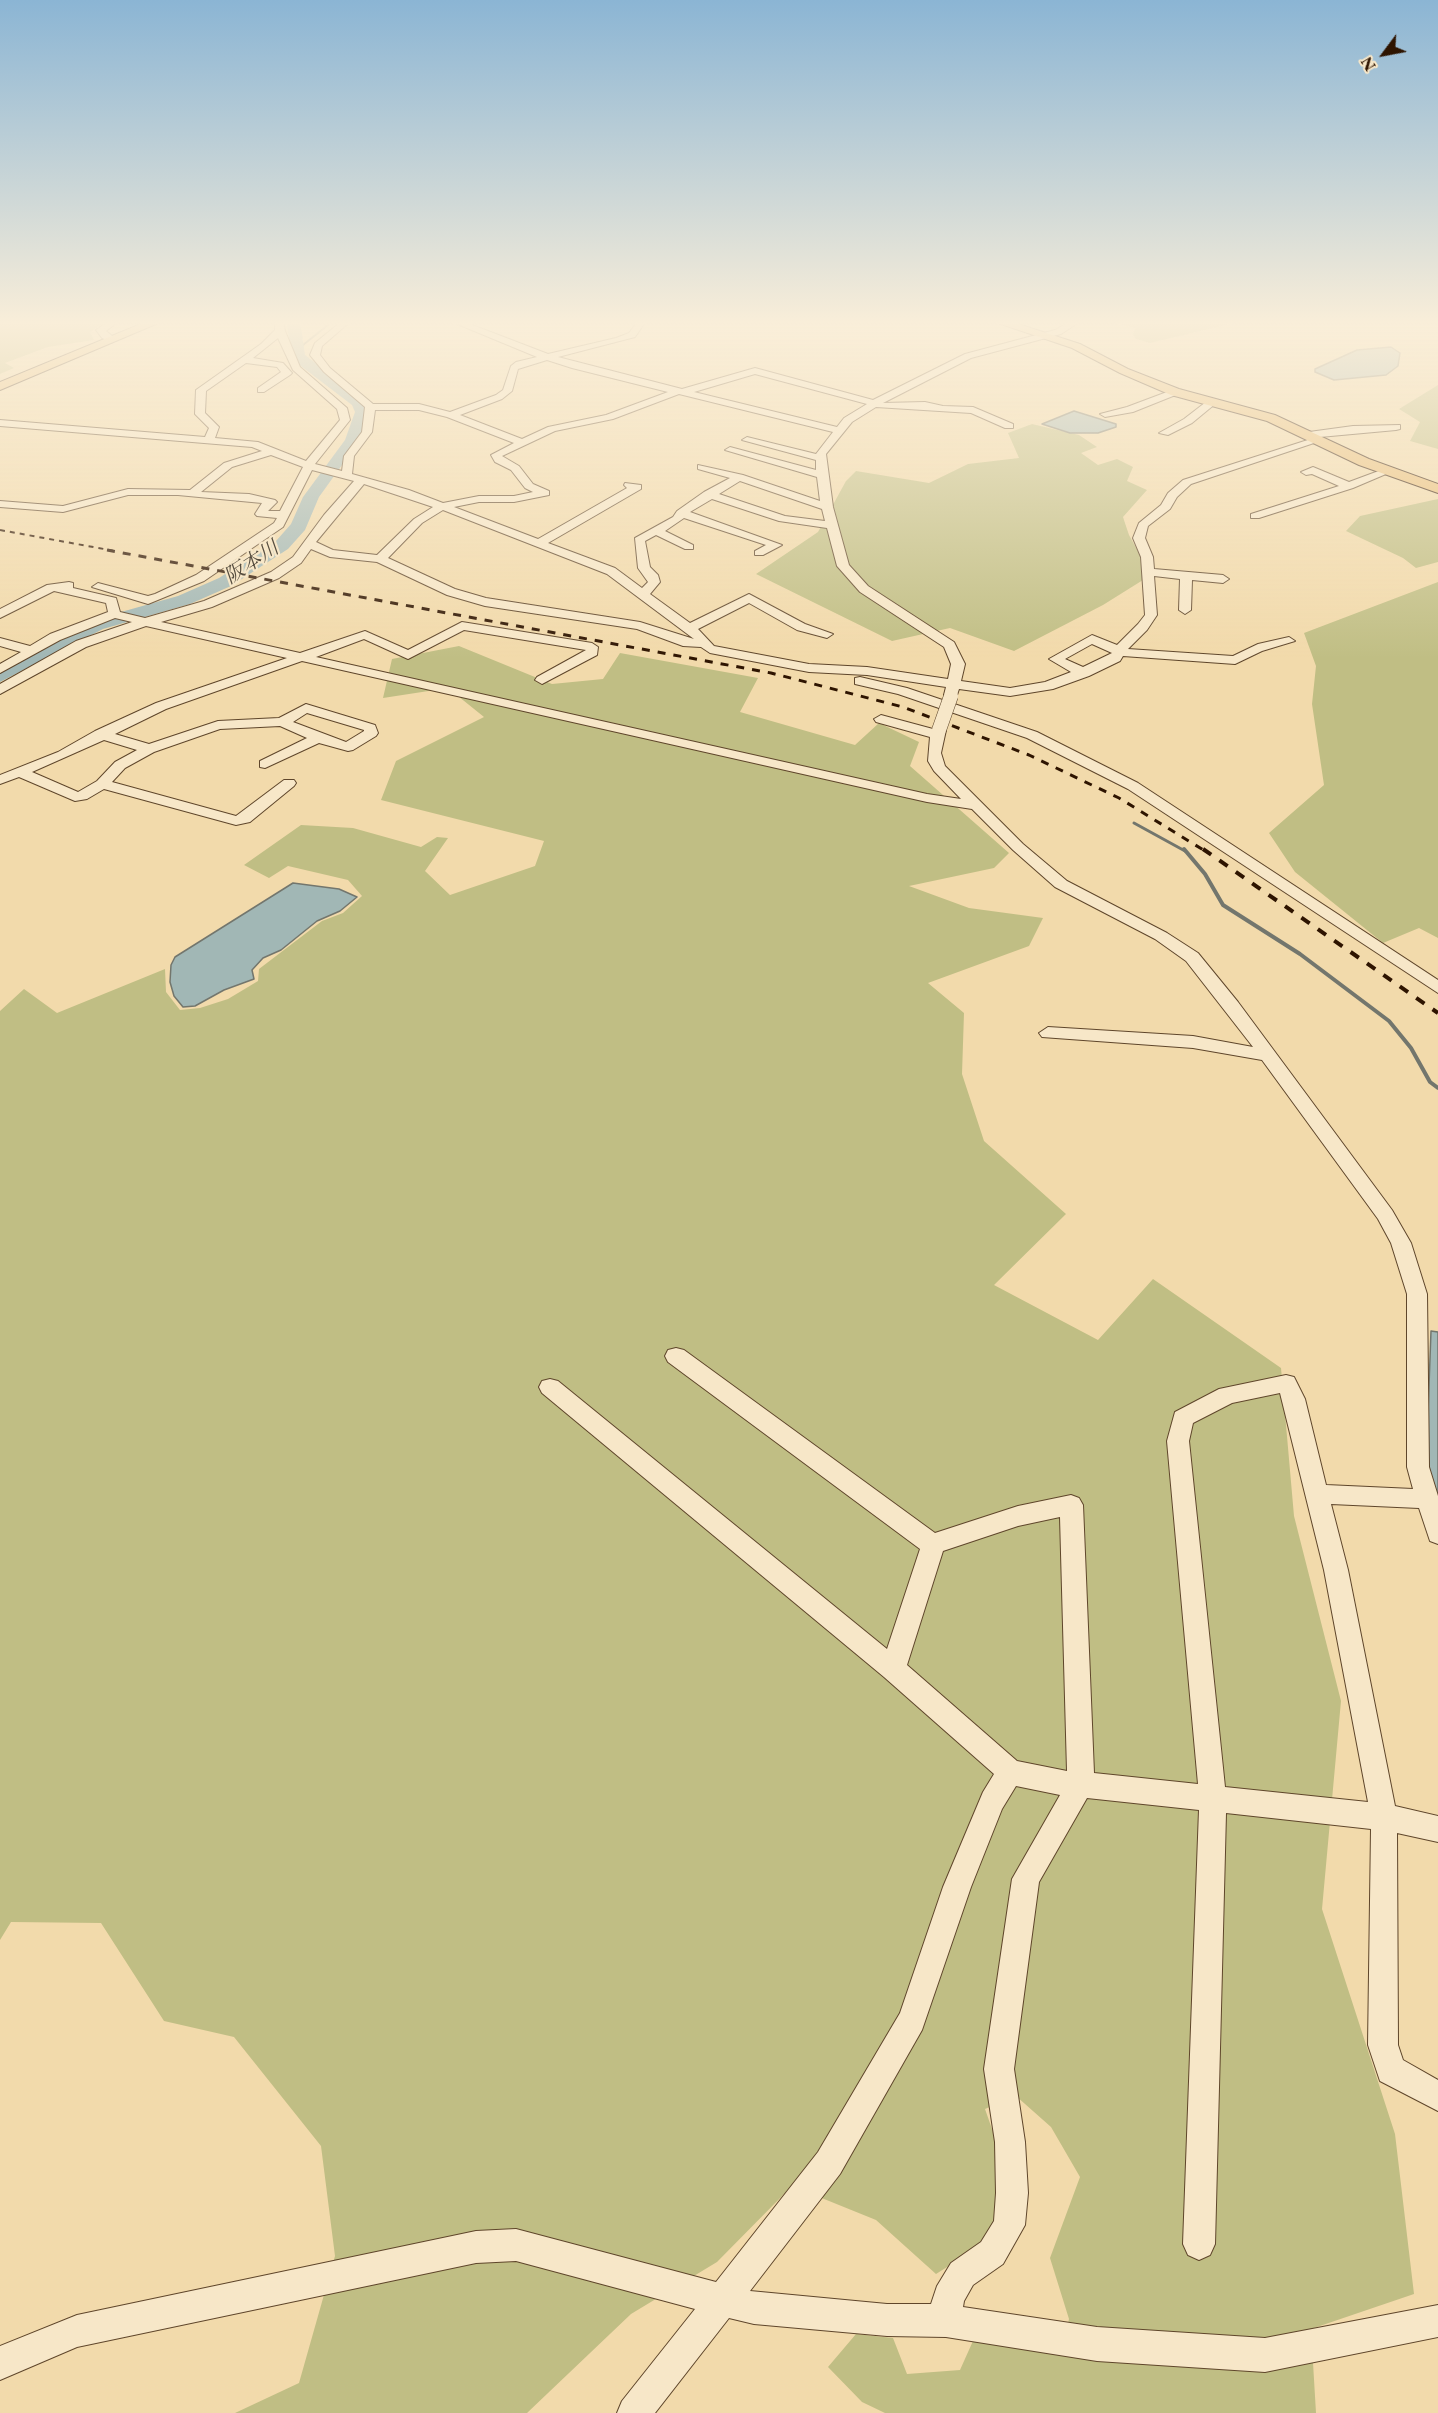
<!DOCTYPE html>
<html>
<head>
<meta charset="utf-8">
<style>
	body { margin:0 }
	#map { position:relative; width:1438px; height:2413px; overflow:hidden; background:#f2daab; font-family:"EB Garamond",serif }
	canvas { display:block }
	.north { position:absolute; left:1354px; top:24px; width:60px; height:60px; -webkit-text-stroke:4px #f7e7c8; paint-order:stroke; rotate:238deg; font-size:16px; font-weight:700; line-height:24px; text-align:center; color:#2e1400 }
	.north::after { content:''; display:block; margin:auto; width:21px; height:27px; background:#2e1400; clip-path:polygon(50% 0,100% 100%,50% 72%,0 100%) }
</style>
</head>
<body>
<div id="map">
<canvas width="1438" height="2413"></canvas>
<div class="north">N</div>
</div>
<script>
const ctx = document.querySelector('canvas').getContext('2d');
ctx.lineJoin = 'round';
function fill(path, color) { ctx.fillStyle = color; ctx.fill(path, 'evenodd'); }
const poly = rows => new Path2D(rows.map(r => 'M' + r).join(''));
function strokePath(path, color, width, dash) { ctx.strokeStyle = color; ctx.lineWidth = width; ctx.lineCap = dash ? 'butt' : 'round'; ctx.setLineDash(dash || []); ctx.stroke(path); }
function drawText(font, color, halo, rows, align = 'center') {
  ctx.font = font + ' "EB Garamond","Noto Serif JP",serif'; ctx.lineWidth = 4.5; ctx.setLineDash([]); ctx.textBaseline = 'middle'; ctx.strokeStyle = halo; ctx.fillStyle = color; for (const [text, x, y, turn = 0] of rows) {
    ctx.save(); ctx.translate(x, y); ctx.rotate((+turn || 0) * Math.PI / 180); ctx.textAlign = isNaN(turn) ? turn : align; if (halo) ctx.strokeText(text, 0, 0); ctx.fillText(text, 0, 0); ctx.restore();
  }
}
const green = poly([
	[0,321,108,321,90,332,94,340,48,347,5,363,14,368,0,374],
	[1106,321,1242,321,1150,343,1136,339,1133,335,1135,328],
	[1438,385,1438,449,1410,441,1420,422,1399,409],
	[1032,424,1079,435,1097,447,1081,453,1098,465,1117,459,1133,467,1127,481,1147,490,1123,517,1129,535,1151,575,1103,605,1014,651,950,628,892,641,756,574,818,532,846,481,856,471,929,483,968,464,1019,458,1008,433],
	[1438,499,1438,562,1416,568,1403,558,1346,531,1360,516],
	[1438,582,1438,938,1419,928,1383,943,1295,872,1269,833,1324,785,1312,704,1316,666,1304,633],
	[459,646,552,684,603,679,620,653,758,678,740,712,855,745,879,723,919,742,910,766,1009,853,994,868,909,886,969,908,1043,918,1029,946,928,983,964,1013,962,1074,984,1141,1066,1214,994,1285,1098,1340,1153,1279,1281,1368,1294,1516,1341,1701,1322,1909,1395,2134,1414,2294,1311,2329,1316,2413,885,2413,862,2402,828,2367,856,2334,893,2338,907,2374,960,2370,977,2332,1063,2345,1069,2319,1050,2258,1080,2177,1051,2127,1016,2096,985,2109,1000,2152,1003,2191,993,2229,982,2245,936,2274,876,2220,792,2186,717,2262,631,2314,527,2413,235,2413,299,2383,335,2256,321,2146,234,2037,164,2021,101,1923,11,1922,0,1940,0,1011,24,989,57,1013,165,969,166,992,180,1010,200,1008,228,999,258,981,259,969,322,921,343,913,362,896,348,880,288,866,269,878,244,865,301,825,353,828,421,847,437,837,448,838,425,871,450,895,535,866,544,841,381,800,396,761,484,717,448,688,383,698,392,659]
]);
const water = poly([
	[1391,347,1400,353,1398,366,1386,375,1334,380,1315,372,1315,369,1357,350,1391,347],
	[1074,411,1116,424,1116,427,1098,433,1070,433,1042,424,1074,411],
	[293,883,339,889,357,897,340,911,317,921,281,950,263,958,252,970,254,979,224,990,195,1006,183,1007,174,996,170,982,171,965,175,957,293,883],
	[1431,1331,1438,1332,1438,1506,1429,1475,1427,1440,1431,1331]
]);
const streamFar2 = poly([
	[298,349,333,321]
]);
const streamFar1 = poly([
	[1134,823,1185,851]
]);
const stream = poly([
	[1184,849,1205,874,1223,905,1300,954,1389,1021,1411,1048,1430,1082,1438,1088]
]);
const river = poly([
	[286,321,300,321,305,355,364,400,369,412,360,440,319,497,305,530,288,549,231,586,190,604,103,629,0,682,0,668,89,621,178,596,219,578,276,541,291,524,303,497,345,440,355,412,352,405,293,360,286,321]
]);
const minor = poly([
	[109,321,119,321,106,331,116,339,111,342,102,338,96,330,109,321],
	[275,321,283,321,285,331,300,367,347,408,350,420,315,464,342,471,344,456,362,432,365,407,324,372,310,355,315,343,342,321,351,321,322,346,320,355,330,368,373,404,419,404,450,412,496,395,503,390,511,366,516,362,537,357,450,321,462,321,548,354,616,338,629,333,638,321,646,321,635,337,558,357,682,389,755,368,873,400,965,354,1055,330,1071,321,1081,321,1061,334,971,358,883,403,925,402,943,406,973,407,1013,424,1013,428,1005,428,971,413,876,407,852,422,826,454,833,507,849,565,868,586,954,642,965,664,961,681,1010,688,1045,682,1071,672,1049,659,1092,635,1117,645,1138,624,1145,615,1141,557,1133,538,1139,523,1161,505,1168,493,1183,480,1314,438,1323,440,1191,484,1177,497,1170,509,1148,526,1145,538,1153,557,1154,569,1223,575,1229,579,1223,583,1192,580,1191,610,1185,614,1179,610,1180,579,1154,576,1157,615,1147,630,1128,649,1233,656,1258,644,1289,637,1295,641,1262,651,1235,664,1123,656,1120,661,1089,676,1053,689,1010,696,959,689,956,698,951,699,944,695,946,687,867,675,809,672,710,653,701,647,683,646,637,629,485,606,447,595,377,562,330,557,311,549,301,563,279,578,212,607,161,622,300,653,365,631,408,650,462,622,592,643,598,647,597,655,542,684,535,680,537,677,586,650,464,630,408,659,364,639,316,657,927,794,961,799,934,771,928,761,930,737,876,722,874,719,881,715,933,729,944,727,946,730,941,753,945,766,1023,844,1067,881,1167,933,1198,953,1238,1002,1392,1210,1411,1243,1427,1294,1429,1467,1438,1496,1438,1544,1430,1541,1419,1508,1331,1504,1348,1570,1395,1806,1438,1816,1438,1842,1397,1833,1398,2045,1403,2060,1438,2080,1438,2111,1380,2081,1368,2045,1371,1829,1226,1813,1215,2244,1210,2255,1199,2260,1188,2255,1183,2244,1199,1810,1087,1798,1039,1882,1014,2069,1025,2142,1028,2193,1025,2225,1003,2264,973,2285,964,2301,963,2307,1097,2327,1265,2338,1438,2305,1438,2337,1265,2372,1097,2361,946,2337,887,2336,754,2324,729,2318,655,2413,617,2413,622,2401,695,2309,516,2261,476,2263,77,2347,0,2380,0,2346,77,2315,476,2231,516,2229,716,2282,818,2152,900,2013,943,1887,983,1792,994,1774,884,1677,542,1393,539,1387,542,1381,550,1379,558,1381,887,1649,920,1549,668,1362,665,1356,668,1350,676,1348,684,1350,935,1533,1018,1506,1071,1495,1079,1498,1083,1505,1094,1773,1198,1784,1167,1441,1175,1412,1219,1389,1286,1375,1294,1377,1305,1399,1326,1485,1413,1489,1407,1467,1407,1294,1391,1243,1378,1219,1262,1060,1193,1048,1042,1037,1039,1033,1048,1027,1193,1036,1253,1047,1186,961,1155,939,1055,887,1013,850,972,809,927,802,302,661,166,709,115,734,149,744,218,721,279,718,306,704,375,725,378,733,376,736,353,750,348,751,319,743,265,768,260,767,260,761,307,738,280,726,220,729,154,752,125,768,112,782,236,816,284,780,294,780,296,783,294,786,250,822,236,825,104,789,87,799,75,801,19,777,0,784,0,775,58,752,95,731,156,703,287,658,146,626,86,647,0,694,0,684,76,641,132,622,115,618,60,640,0,673,0,664,21,652,0,646,0,638,30,646,50,634,108,612,106,603,54,591,0,618,0,609,47,585,69,582,73,583,73,588,116,598,120,612,145,618,204,601,271,572,293,557,324,515,354,481,312,470,283,527,204,581,148,604,92,587,98,583,148,596,155,594,196,575,274,523,277,518,257,516,255,514,262,503,178,495,128,495,63,512,0,507,0,501,63,506,128,489,190,490,224,463,262,451,252,447,0,426,0,420,205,437,209,428,195,414,196,390,261,344,275,330,275,321],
	[278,338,293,370,337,409,340,420,306,461,258,442,215,438,219,427,205,413,206,391,246,363,277,367,281,372,258,388,258,392,264,392,290,375,292,373,283,363,253,358,278,338],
	[547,360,572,368,668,392,606,415,548,427,522,439,460,415,502,399,512,391,518,369,547,360],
	[755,374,867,404,844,418,837,427,694,392,755,374],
	[679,394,833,432,816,454,747,437,742,440,816,460,816,470,730,447,725,450,817,477,820,501,743,475,698,465,698,469,730,478,704,492,677,511,673,517,635,538,638,568,648,582,642,588,615,568,548,543,641,489,641,485,625,483,624,485,627,488,538,539,454,507,479,502,514,502,549,495,549,491,533,484,519,466,502,456,555,431,613,419,679,394],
	[375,410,419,410,447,417,514,443,491,455,495,462,511,470,525,488,533,492,514,496,479,496,443,503,409,490,352,474,354,456,372,432,375,410],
	[271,455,303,467,280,511,268,511,277,502,275,500,249,494,201,492,232,467,271,455],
	[740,481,822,509,825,521,785,516,719,494,740,481],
	[364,484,433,507,414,519,377,555,333,550,316,542,364,484],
	[712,499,779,521,827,528,837,566,860,592,944,647,951,664,948,679,867,667,809,664,714,646,698,629,749,603,797,630,827,638,833,634,805,624,749,594,690,623,650,594,660,582,658,575,650,567,645,541,656,535,685,549,693,549,693,545,665,531,684,518,766,545,755,551,755,555,763,555,782,545,690,512,712,499],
	[443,510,607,574,694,639,640,622,486,598,455,589,388,558,422,523,443,510],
	[1092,644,1112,653,1083,667,1065,659,1092,644],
	[307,713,364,730,364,731,346,742,293,722,307,713],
	[104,740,137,750,115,762,97,781,78,792,32,772,104,740],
	[1280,1393,1324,1570,1368,1802,1225,1787,1189,1441,1193,1423,1232,1403,1280,1393],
	[1060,1517,1067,1771,1017,1761,907,1665,943,1551,1018,1526,1060,1517],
	[1016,1786,1060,1795,1012,1879,984,2069,995,2142,996,2193,994,2221,981,2242,951,2263,937,2286,931,2304,887,2304,750,2291,840,2174,922,2030,971,1887,1002,1809,1016,1786],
	[1175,389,1178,390,1178,394,1133,412,1105,417,1100,414,1127,407,1175,389],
	[1206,402,1215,404,1192,423,1168,435,1159,433,1184,419,1206,402],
	[1400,425,1400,429,1396,430,1309,438,1304,435,1309,432,1353,426,1400,425],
	[1313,467,1349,482,1384,469,1393,471,1353,488,1259,518,1251,518,1251,514,1339,486,1312,474,1306,475,1301,472,1313,467],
	[860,677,907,688,1037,732,1138,783,1438,980,1438,993,1128,789,1027,738,898,694,855,684,855,678,860,677]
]);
const major = poly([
	[148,321,163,321,0,390,0,382,148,321],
	[992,321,1009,321,1080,344,1128,369,1179,389,1275,415,1369,459,1438,484,1438,493,1359,465,1267,421,1171,395,1120,373,1072,348,992,321]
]);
const railFar2 = poly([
	[0,530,115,551]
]);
const railFar1 = poly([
	[107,550,771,673,903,707,1029,755,1119,798,1205,851]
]);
const rail = poly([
	[1203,849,1438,1013]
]);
const minorBridge = poly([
	[939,730,951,696]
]);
const farWaternames = [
	["阪本川",252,563,-33]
];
fill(green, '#c0be84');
fill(water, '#a1b7b5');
strokePath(water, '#73766d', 1.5);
strokePath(streamFar2, '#73766d', 2);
strokePath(streamFar1, '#73766d', 3);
strokePath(stream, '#73766d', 4);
fill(river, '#a1b7b5');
strokePath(minor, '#5f462b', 2);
strokePath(major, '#2e1400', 2);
fill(minor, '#f7e7c8');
fill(major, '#e9bd76');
strokePath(railFar2, '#2e1400', 2, [5, 5]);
strokePath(railFar1, '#2e1400', 3, [8, 8]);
strokePath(rail, '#2e1400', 4, [10, 10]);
strokePath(minorBridge, '#5f462b', 15, []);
strokePath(minorBridge, '#f7e7c8', 14);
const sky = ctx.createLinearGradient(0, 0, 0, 659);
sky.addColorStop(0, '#8bb5d4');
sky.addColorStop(0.49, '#f9eed9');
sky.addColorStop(1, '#f9eed900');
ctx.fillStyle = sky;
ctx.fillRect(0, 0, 1438, 659);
drawText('italic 20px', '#564d3f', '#f7e7c8', farWaternames);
</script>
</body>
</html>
